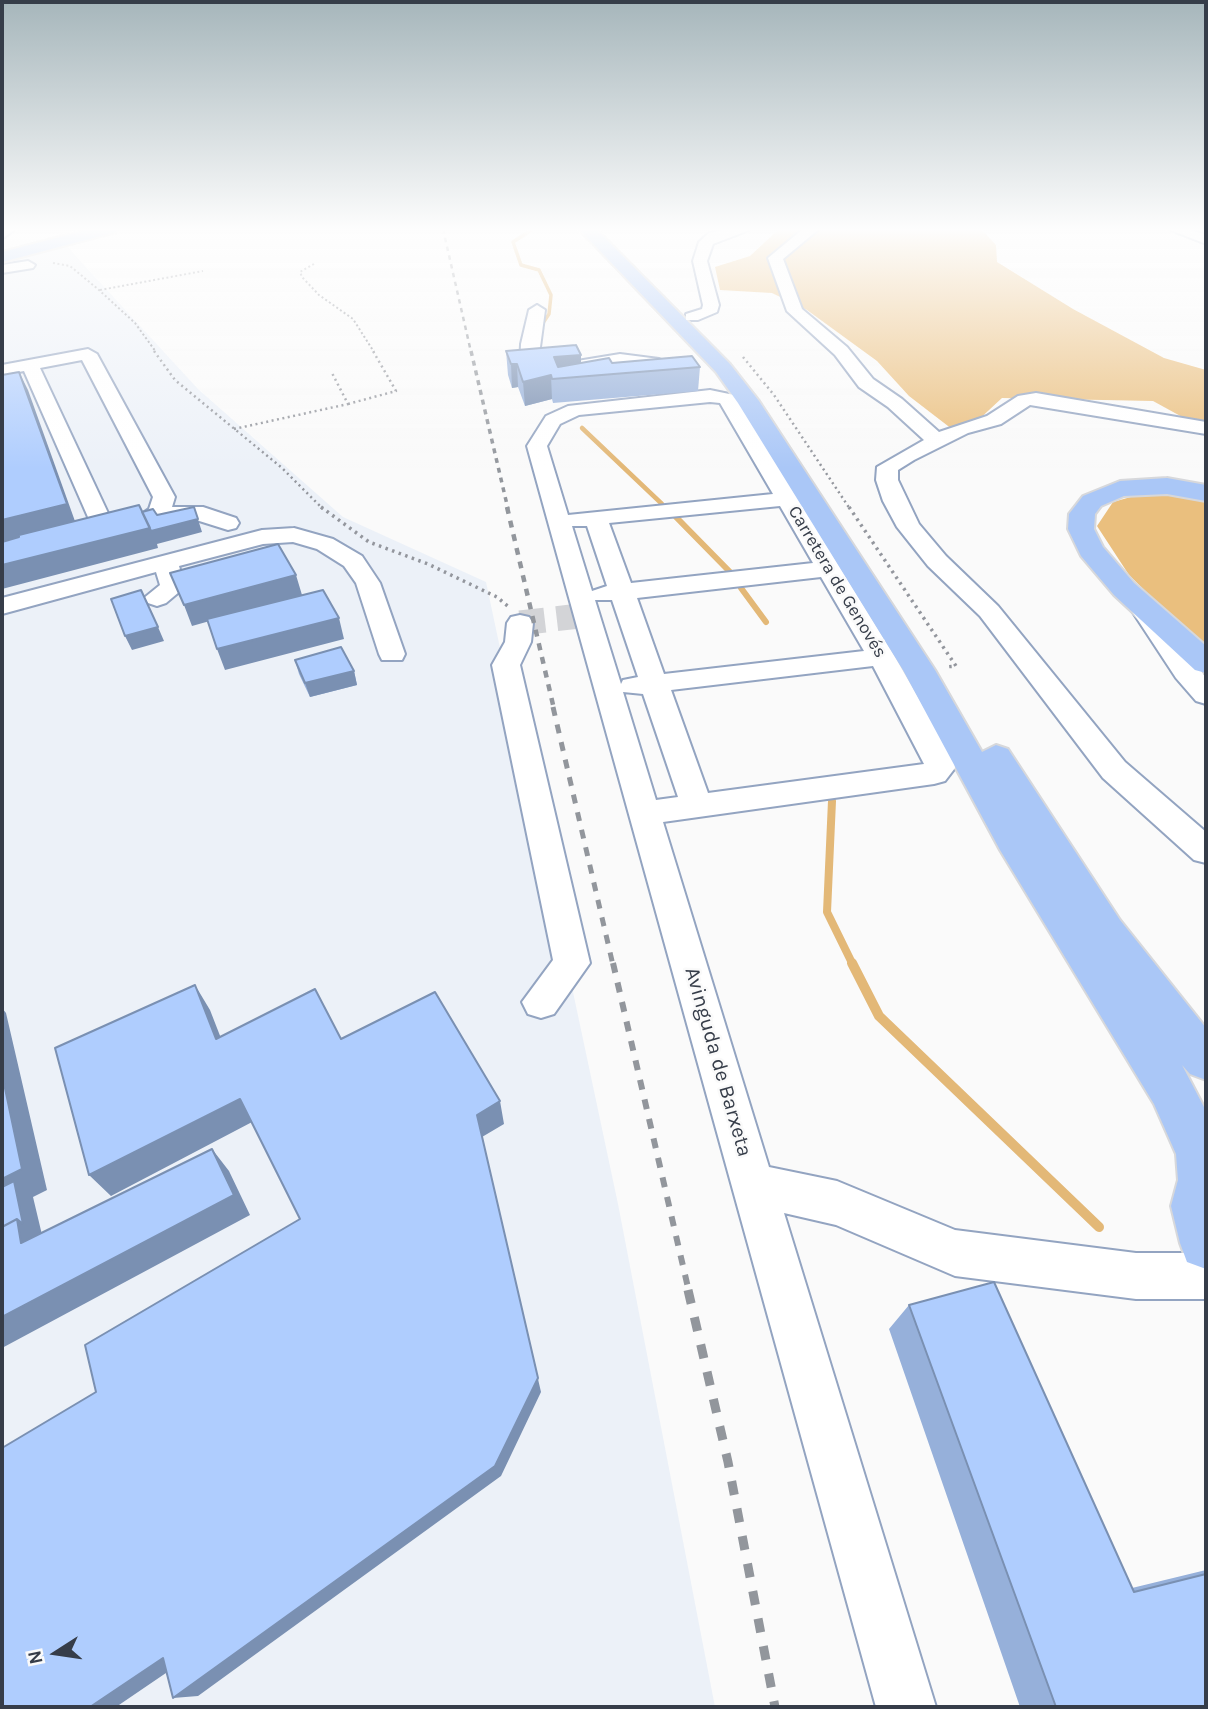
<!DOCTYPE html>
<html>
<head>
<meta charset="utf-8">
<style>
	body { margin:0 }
	#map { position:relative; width:1208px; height:1709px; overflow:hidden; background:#fafafa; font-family:Karla,sans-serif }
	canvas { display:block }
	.frame { position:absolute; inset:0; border:4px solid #363d49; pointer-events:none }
	.north { position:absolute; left:21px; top:1618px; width:70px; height:70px; -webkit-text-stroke:5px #fafafa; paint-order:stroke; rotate:258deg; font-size:19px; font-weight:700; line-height:28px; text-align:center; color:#363d49 }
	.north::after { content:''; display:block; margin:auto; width:24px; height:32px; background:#363d49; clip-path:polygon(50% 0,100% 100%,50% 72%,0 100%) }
</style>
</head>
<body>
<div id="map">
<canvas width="1208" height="1709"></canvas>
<div class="frame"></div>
<div class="north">N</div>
</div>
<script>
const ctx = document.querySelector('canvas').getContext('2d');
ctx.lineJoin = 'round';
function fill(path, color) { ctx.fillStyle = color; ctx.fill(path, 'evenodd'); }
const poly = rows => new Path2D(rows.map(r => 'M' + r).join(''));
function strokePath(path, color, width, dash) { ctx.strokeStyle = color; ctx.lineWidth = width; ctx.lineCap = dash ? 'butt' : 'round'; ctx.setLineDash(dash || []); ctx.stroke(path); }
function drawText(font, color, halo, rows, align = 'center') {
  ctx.font = font + ' Karla,sans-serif'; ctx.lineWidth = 5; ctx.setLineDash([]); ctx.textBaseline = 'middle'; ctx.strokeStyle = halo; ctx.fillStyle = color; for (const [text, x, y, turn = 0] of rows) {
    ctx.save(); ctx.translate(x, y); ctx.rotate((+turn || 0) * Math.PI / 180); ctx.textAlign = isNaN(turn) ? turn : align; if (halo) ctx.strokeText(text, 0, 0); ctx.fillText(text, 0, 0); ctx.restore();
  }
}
const built = poly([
	[62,241,198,389,343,517,486,582,618,1204,715,1707,2,1707,2,256]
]);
const forest = poly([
	[779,229,981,229,996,245,997,262,1073,309,1164,358,1206,370,1206,430,1153,401,1002,398,961,436,909,396,877,361,807,310,772,293,720,290,715,267,750,256],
	[1145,493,1206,499,1206,651,1129,575,1097,526,1113,502]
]);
const streamFar4 = poly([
	[533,229,513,242,521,265,539,270,551,295,549,314,541,326]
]);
const streamFar3 = poly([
	[582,428,662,504]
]);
const streamFar2 = poly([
	[676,517,730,572],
	[741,588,766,622]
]);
const streamFar1 = poly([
	[832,801,827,912,853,965]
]);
const stream = poly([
	[852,963,879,1016,1099,1227]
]);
const minorTunnel = poly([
	[520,623,588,615]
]);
const pathFar2 = poly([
	[53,263,70,266,99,290,135,323,156,352],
	[314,264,300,272,302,277,319,295,353,319,374,352],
	[100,290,203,271]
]);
const pathFar1 = poly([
	[154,351,175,380,282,468,323,509],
	[743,357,774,395,850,509],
	[348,404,396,391,373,351],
	[234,429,348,404,332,373]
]);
const path = poly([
	[321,507,369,542,428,564,497,597,510,608],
	[849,507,956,666,945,667]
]);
const minor = poly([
	[2,229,15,229,2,239,2,229],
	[727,229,752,229,713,244,707,261,719,305,717,312,698,320,686,320,686,314,702,309,703,305,693,261,699,242,709,233,727,229],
	[803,229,819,229,783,259,802,309,847,347,873,379,902,399,939,432,987,416,1018,396,1036,393,1206,422,1206,434,1030,405,1001,424,968,433,914,460,898,470,898,480,919,524,946,556,998,606,1125,762,1206,832,1206,863,1194,860,1103,778,980,616,928,566,897,527,883,501,876,480,877,467,924,440,888,407,859,387,835,355,787,311,768,258,803,229],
	[1168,229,1188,229,1206,235,1206,244,1168,229],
	[28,261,35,265,33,268,2,273,2,265,28,261],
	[537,305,545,310,538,362,571,362,620,354,659,359,688,372,679,377,650,368,620,364,571,372,523,372,520,368,521,344,529,310,537,305],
	[88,349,97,354,175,497,172,507,203,507,236,518,239,523,236,528,228,530,193,519,142,521,139,516,149,509,153,497,82,360,40,368,115,528,111,533,103,535,95,533,24,371,2,375,2,365,88,349],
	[710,390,734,395,737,399,895,657,954,760,955,768,945,781,934,784,663,822,769,1167,837,1181,955,1230,1136,1253,1206,1253,1206,1299,1136,1299,955,1276,836,1225,784,1213,936,1707,876,1707,527,446,546,416,568,406,710,390],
	[710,402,720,403,773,494,568,515,547,446,560,424,579,415,710,402],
	[780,506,813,563,631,583,609,523,780,506],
	[572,526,587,526,607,586,592,591,572,526],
	[821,577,864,651,664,674,637,598,821,577],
	[595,600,612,600,638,677,623,680,621,684,595,600],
	[873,666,924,764,708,793,671,690,873,666],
	[623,692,643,694,678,797,656,800,623,692],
	[294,528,333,539,362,556,380,583,405,654,402,660,382,660,379,654,356,583,344,566,317,549,293,542,263,544,179,566,185,587,166,603,157,606,148,603,144,598,160,585,156,572,2,614,2,598,262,530,294,528],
	[1143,600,1152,603,1206,678,1206,704,1196,701,1176,678,1130,608,1134,603,1143,600],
	[520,615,529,617,533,623,531,642,520,665,590,963,554,1014,541,1018,528,1014,522,1002,553,960,492,665,505,642,507,623,511,617,520,615]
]);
const major = poly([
	[91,229,118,229,116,232,2,262,2,252,91,229],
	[579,229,596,229,730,364,759,401,935,670,982,752,996,745,1008,749,1120,920,1206,1028,1206,1080,1190,1074,1182,1065,1206,1111,1206,1269,1187,1262,1180,1243,1171,1206,1178,1180,1176,1154,1154,1104,1000,850,903,670,738,403,716,372,579,229],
	[1167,478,1206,485,1206,501,1167,494,1124,496,1101,506,1095,514,1094,529,1103,547,1134,583,1206,646,1206,673,1195,670,1114,595,1081,556,1068,529,1069,514,1083,496,1120,481,1167,478]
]);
const railFar5 = poly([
	[443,229,471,352]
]);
const railFar4 = poly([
	[471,351,508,509]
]);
const railFar3 = poly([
	[507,507,554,709]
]);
const railFar2 = poly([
	[553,707,613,965]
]);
const railFar1 = poly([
	[613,963,689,1292]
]);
const rail = poly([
	[688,1290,728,1462,775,1707]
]);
const wall = poly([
	[506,351,581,355,581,363,612,363,700,367,698,391,553,403,552,399,525,406,518,387,512,388,508,375],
	[295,660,354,671,357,685,310,697,299,674],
	[909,1305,1132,1588,1206,1570,1206,1707,1020,1707,889,1329]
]);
const shadedWall = poly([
	[581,355,581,376,555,378,554,357],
	[511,364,517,364,518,387,512,388],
	[19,372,28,390,76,524,2,542,2,520],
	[551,375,552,399,525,406,523,382],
	[194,507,202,532,157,544,158,548,2,589,2,565],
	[296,575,302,595,192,626,184,605],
	[339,618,344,639,225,670,217,649],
	[158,627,164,641,132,650,125,636],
	[354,671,357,685,310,697,305,683],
	[195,985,210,1010,231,1064,216,1039],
	[2,1008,6,1013,47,1190,33,1197,43,1239,2,1261,17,1219,19,1204,2,1213],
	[240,1099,254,1121,111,1196,89,1175],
	[500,1101,504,1124,482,1137,541,1392,501,1476,198,1696,173,1698,477,1115],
	[212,1149,229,1171,250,1215,2,1348,2,1317],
	[163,1658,188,1658,116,1707,90,1707]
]);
const building = poly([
	[576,345,581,355,554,357,558,367,609,358,612,363,692,356,700,367,552,379,551,375,523,382,517,364,511,364,506,351,576,345],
	[19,372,67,504,2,520,2,375,19,372],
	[139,505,150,528,2,565,2,542,19,537,19,535,139,505],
	[194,507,198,519,151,531,142,512,153,509,157,515,194,507],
	[278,544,296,575,184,605,170,573,278,544],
	[141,590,158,627,125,636,111,599,141,590],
	[323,590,339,618,217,649,207,619,323,590],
	[341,647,354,671,305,683,295,660,341,647],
	[195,985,216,1039,315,989,341,1039,435,992,500,1101,477,1115,538,1378,495,1466,173,1698,163,1658,90,1707,2,1707,2,1448,96,1392,85,1345,300,1219,240,1099,89,1175,55,1048,195,985],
	[2,1074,22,1169,2,1179,2,1074],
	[212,1149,234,1195,2,1317,2,1227,17,1219,21,1243,212,1149],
	[14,1181,23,1224,17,1219,2,1227,2,1187,14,1181],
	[994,1282,1134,1592,1206,1574,1206,1707,1056,1707,909,1305,994,1282]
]);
const farStreetnames = [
	["Carretera de Genovés",837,582,59]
];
const streetNames = [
	["Avinguda de Barxeta",718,1062,74]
];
fill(built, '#ecf1f8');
fill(forest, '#eabf7e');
strokePath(streamFar4, '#e3b877', 3.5);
strokePath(streamFar3, '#e3b877', 4.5);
strokePath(streamFar2, '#e3b877', 6);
strokePath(streamFar1, '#e3b877', 8);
strokePath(stream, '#e3b877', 10);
strokePath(minorTunnel, '#d3d4d7', 25, [25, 12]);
strokePath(minor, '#93a4c1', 4);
strokePath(major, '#d7d8db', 4);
strokePath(pathFar2, '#93969d', 2, [2, 2.5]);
strokePath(pathFar1, '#93969d', 2.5, [2, 3.5]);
strokePath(path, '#93969d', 3.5, [2.5, 4.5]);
fill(minor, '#fff');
fill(major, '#aac7f7');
strokePath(railFar5, '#92969c', 2.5, [4.5, 4.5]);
strokePath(railFar4, '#92969c', 3.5, [5, 5]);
strokePath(railFar3, '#92969c', 4.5, [7, 7]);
strokePath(railFar2, '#92969c', 5, [9, 9]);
strokePath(railFar1, '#92969c', 6, [10, 10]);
strokePath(rail, '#92969c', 9, [14, 14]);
fill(wall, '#96b0da');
fill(shadedWall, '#7a90b2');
fill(building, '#afcdfe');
strokePath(building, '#7a90b2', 2);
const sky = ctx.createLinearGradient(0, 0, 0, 468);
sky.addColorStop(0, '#a6b6bb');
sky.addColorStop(0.49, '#fdfdfd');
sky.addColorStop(1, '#fdfdfd00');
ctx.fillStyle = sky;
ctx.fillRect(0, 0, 1208, 468);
drawText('18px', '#363d49', '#fafafa', farStreetnames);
drawText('21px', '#363d49', '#fafafa', streetNames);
</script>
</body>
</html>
